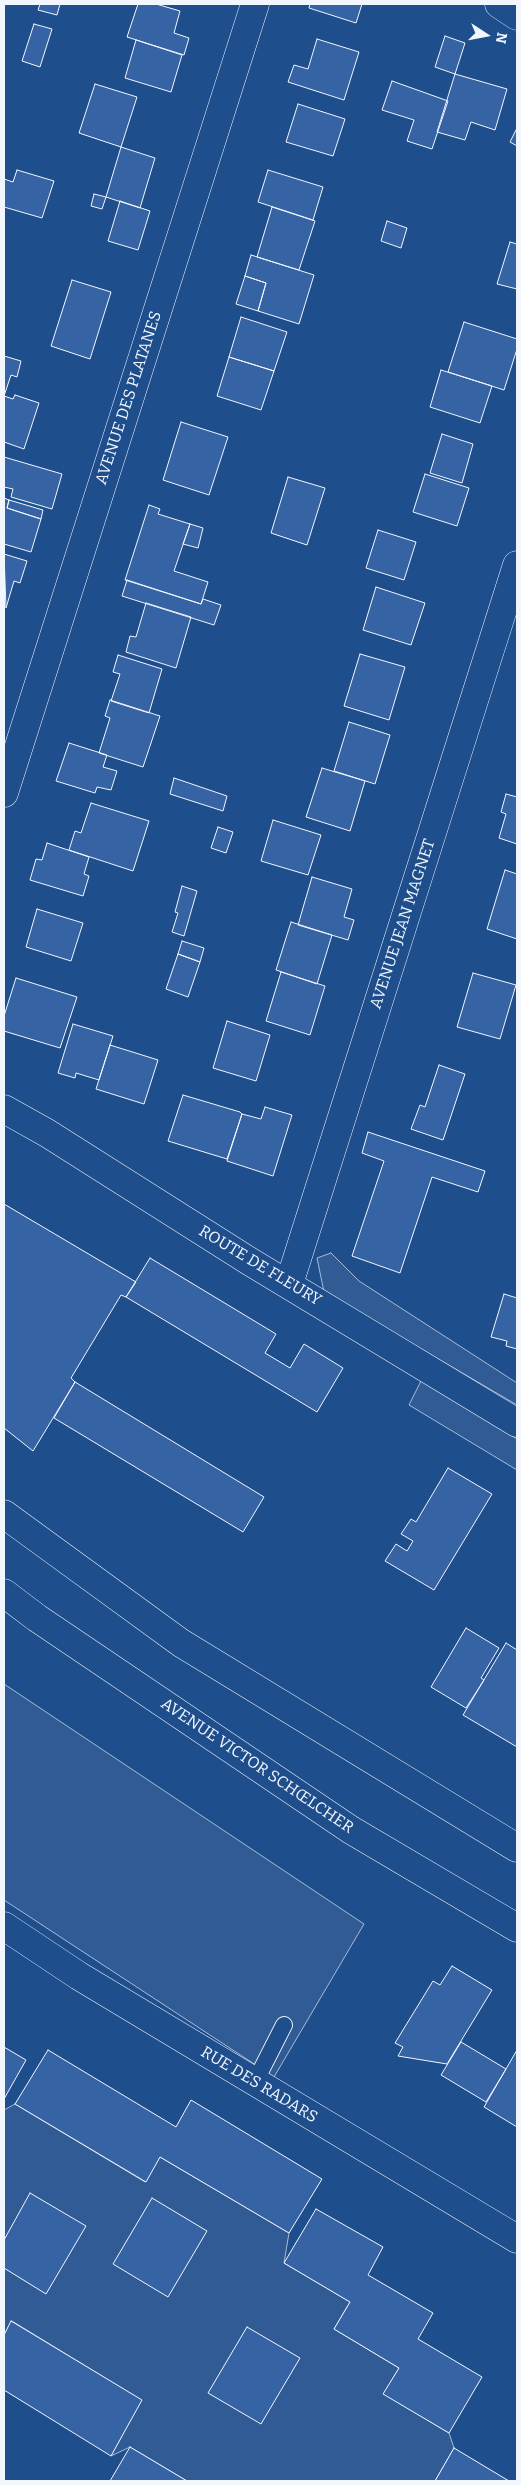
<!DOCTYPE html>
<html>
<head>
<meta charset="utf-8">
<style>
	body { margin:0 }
	#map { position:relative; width:521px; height:2485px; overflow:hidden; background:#1f4e8c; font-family:Bitter,serif }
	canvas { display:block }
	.frame { position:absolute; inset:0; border:5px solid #f2f6ff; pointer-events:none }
	.north { position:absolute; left:461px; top:10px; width:50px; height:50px; -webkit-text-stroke:4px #1f4e8c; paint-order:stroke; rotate:101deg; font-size:14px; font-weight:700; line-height:20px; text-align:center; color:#f2f6ff }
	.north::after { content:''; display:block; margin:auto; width:18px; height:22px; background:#f2f6ff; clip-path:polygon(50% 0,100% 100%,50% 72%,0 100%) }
</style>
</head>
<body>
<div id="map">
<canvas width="521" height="2485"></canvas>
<div class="frame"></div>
<div class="north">N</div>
</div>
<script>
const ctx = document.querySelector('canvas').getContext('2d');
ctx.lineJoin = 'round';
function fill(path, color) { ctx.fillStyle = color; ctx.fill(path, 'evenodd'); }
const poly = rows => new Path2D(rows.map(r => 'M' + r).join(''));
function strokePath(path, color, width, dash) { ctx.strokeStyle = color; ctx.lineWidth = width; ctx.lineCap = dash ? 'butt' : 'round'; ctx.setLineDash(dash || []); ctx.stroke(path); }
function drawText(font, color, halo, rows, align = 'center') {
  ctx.font = font + ' Bitter,serif'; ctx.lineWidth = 4; ctx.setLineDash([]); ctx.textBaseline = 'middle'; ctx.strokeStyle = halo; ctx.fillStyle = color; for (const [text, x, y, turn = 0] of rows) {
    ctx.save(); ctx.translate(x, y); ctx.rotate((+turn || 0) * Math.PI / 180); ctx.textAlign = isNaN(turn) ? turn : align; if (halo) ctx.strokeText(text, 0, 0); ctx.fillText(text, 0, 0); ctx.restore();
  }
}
const parking = poly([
	[331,1253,359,1281,517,1383,517,1405,324,1292,317,1258,331,1253],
	[421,1381,517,1439,517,1470,409,1405,421,1381],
	[4,1684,364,1924,274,2077,4,1900,4,1684],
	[15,2104,145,2182,160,2157,289,2233,284,2263,350,2302,334,2329,399,2368,384,2394,449,2433,454,2448,435,2481,187,2481,130,2447,111,2456,141,2400,12,2321,4,2335,4,2110,15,2104]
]);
const building = poly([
	[40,4,60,4,57,15,38,10,40,4],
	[138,4,156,4,180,11,174,33,189,38,184,55,127,37,138,4],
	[310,4,362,4,356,23,309,8,310,4],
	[34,24,52,29,40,67,22,61,34,24],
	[445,36,465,43,455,74,435,67,445,36],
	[317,39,359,52,344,100,288,82,294,65,308,69,317,39],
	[136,40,182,55,171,92,125,78,136,40],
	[455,74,507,89,495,130,471,122,465,140,437,132,455,74],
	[392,81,448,101,432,149,407,141,414,120,382,110,392,81],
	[95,84,137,97,121,147,79,133,95,84],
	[298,104,345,119,333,156,286,142,298,104],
	[517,128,517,146,510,142,517,128],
	[121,147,155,158,140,208,106,197,121,147],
	[17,170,54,181,42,218,4,207,4,179,13,182,17,170],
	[268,170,323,187,313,220,258,202,268,170],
	[94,194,106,197,102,209,91,206,94,194],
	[120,201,150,211,138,250,108,241,120,201],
	[272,207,315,221,299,270,257,257,272,207],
	[387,221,407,228,401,248,381,241,387,221],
	[510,242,517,244,517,289,497,284,510,242],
	[251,255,314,275,299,324,258,311,266,283,245,276,251,255],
	[245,276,266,283,258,311,236,304,245,276],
	[72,280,111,292,90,359,51,346,72,280],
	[241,317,287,332,274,371,229,357,241,317],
	[464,322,517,339,517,349,504,390,448,372,464,322],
	[4,356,21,361,17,377,11,375,4,396,4,356],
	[229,357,274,371,261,410,217,396,229,357],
	[441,370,492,386,480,423,430,407,441,370],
	[15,395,39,403,24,449,4,442,4,396,13,399,15,395],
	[181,422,228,437,209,495,163,480,181,422],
	[442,434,473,444,462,483,430,473,442,434],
	[4,457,62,474,52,509,11,497,13,489,4,487,4,457],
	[425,474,469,488,457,526,413,512,425,474],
	[288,477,325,488,307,545,271,533,288,477],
	[4,498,9,500,7,508,41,519,31,552,4,544,4,498],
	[9,500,43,510,41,519,7,508,9,500],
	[149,505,160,509,158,514,190,524,174,571,208,582,201,604,125,580,149,505],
	[190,524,203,528,198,548,183,544,190,524],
	[378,530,416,542,404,580,366,568,378,530],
	[4,554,27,561,20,583,14,581,6,608,4,554],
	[127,580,201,604,203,599,221,605,214,625,122,596,127,580],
	[376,587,425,603,411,645,363,630,376,587],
	[146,603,191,617,176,668,126,652,130,636,136,637,146,603],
	[360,654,405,667,389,720,344,706,360,654],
	[118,655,162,669,149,713,111,701,120,674,113,672,118,655],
	[110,700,160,716,143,767,99,753,110,718,105,716,110,700],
	[349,722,390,735,375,784,334,771,349,722],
	[69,743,107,755,103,767,117,771,111,790,97,787,95,793,56,781,69,743],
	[322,768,365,781,350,831,306,817,322,768],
	[174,778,227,796,223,811,170,794,174,778],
	[506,794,517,797,517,844,499,838,506,814,501,812,506,794],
	[91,803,149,821,133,871,69,850,75,831,81,833,91,803],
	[273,820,321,835,308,875,261,861,273,820],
	[218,827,233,832,226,853,211,848,218,827],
	[47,843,89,857,84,874,89,876,83,896,30,880,36,859,42,860,47,843],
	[505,870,517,874,517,939,487,929,505,870],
	[312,877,352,889,344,917,354,920,348,940,298,925,312,877],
	[182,886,197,891,184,936,172,932,178,913,175,912,182,886],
	[37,909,83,923,71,961,26,947,37,909],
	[291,922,332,935,317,984,276,970,291,922],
	[182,941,204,948,200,962,178,954,182,941],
	[178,954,200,962,188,997,166,989,178,954],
	[281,972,325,986,310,1035,266,1021,281,972],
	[473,973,516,985,500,1039,457,1027,473,973],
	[16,978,77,997,60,1048,4,1031,4,1016,16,978],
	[227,1021,270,1035,256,1081,213,1068,227,1021],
	[73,1024,113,1036,99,1080,76,1073,75,1078,58,1073,73,1024],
	[110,1045,158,1060,144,1104,96,1089,110,1045],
	[439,1065,465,1074,443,1140,411,1129,420,1105,425,1107,439,1065],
	[183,1095,240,1112,242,1114,227,1159,168,1141,183,1095],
	[265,1107,292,1115,273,1176,227,1161,242,1114,261,1119,265,1107],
	[368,1132,485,1171,478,1192,432,1177,400,1273,352,1256,384,1161,362,1153,368,1132],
	[4,1204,136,1282,126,1297,121,1295,71,1378,75,1382,33,1451,4,1428,4,1204],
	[150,1258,276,1334,265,1353,290,1368,304,1344,343,1368,317,1412,126,1297,150,1258],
	[504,1294,517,1298,517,1349,506,1346,507,1341,491,1337,504,1294],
	[75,1382,264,1497,243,1532,54,1418,75,1382],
	[448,1468,492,1494,434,1590,385,1561,396,1544,407,1551,413,1541,401,1534,411,1519,416,1522,448,1468],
	[466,1628,499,1648,481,1678,484,1680,466,1708,431,1687,466,1628],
	[506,1643,517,1650,517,1747,463,1715,506,1643],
	[452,1966,492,1990,447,2064,398,2056,403,2047,395,2043,433,1981,440,1985,452,1966],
	[461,2042,506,2069,486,2102,441,2075,461,2042],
	[4,2047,26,2060,4,2099,4,2047],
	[48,2050,176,2127,191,2100,322,2179,289,2233,160,2157,146,2182,15,2104,48,2050],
	[517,2050,517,2127,484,2107,517,2050],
	[30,2193,86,2226,46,2294,4,2268,4,2240,30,2193],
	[152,2198,207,2231,168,2297,113,2264,152,2198],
	[316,2209,383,2247,368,2275,433,2313,418,2339,482,2377,449,2433,383,2394,399,2368,334,2329,350,2302,284,2263,316,2209],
	[11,2321,142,2400,111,2456,4,2390,4,2335,11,2321],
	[247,2327,300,2358,261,2424,208,2393,247,2327],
	[130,2447,187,2481,110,2481,130,2447],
	[454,2448,509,2481,435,2481,454,2448]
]);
const service = poly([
	[255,2082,284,2025]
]);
const minor = poly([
	[499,4,517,16],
	[4,793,255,4],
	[4,1109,47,1133,249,1261,517,1423],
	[289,1284,517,565],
	[4,1926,79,1976,517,2239]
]);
const primary = poly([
	[4,1514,181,1643,517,1848],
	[4,1593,37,1618,351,1830,517,1928]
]);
const streetNames = [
	["AVENUE DES PLATANES",129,398,-72],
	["AVENUE JEAN MAGNET",403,924,-72],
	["ROUTE DE FLEURY",260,1266,31],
	["AVENUE VICTOR SCHŒLCHER",257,1766,34],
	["RUE DES RADARS",259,2085,31]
];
fill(parking, '#305b95');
strokePath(parking, '#a8bbd7', 1);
fill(building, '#3563a3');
strokePath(building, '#f2f6ff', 1);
strokePath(service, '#f2f6ff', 18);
strokePath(minor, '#f2f6ff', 29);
strokePath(primary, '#f2f6ff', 29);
strokePath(service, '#1f4e8c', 16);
strokePath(minor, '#1f4e8c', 28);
strokePath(primary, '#1f4e8c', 28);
drawText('16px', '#f2f6ff', '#1f4e8c', streetNames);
</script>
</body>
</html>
